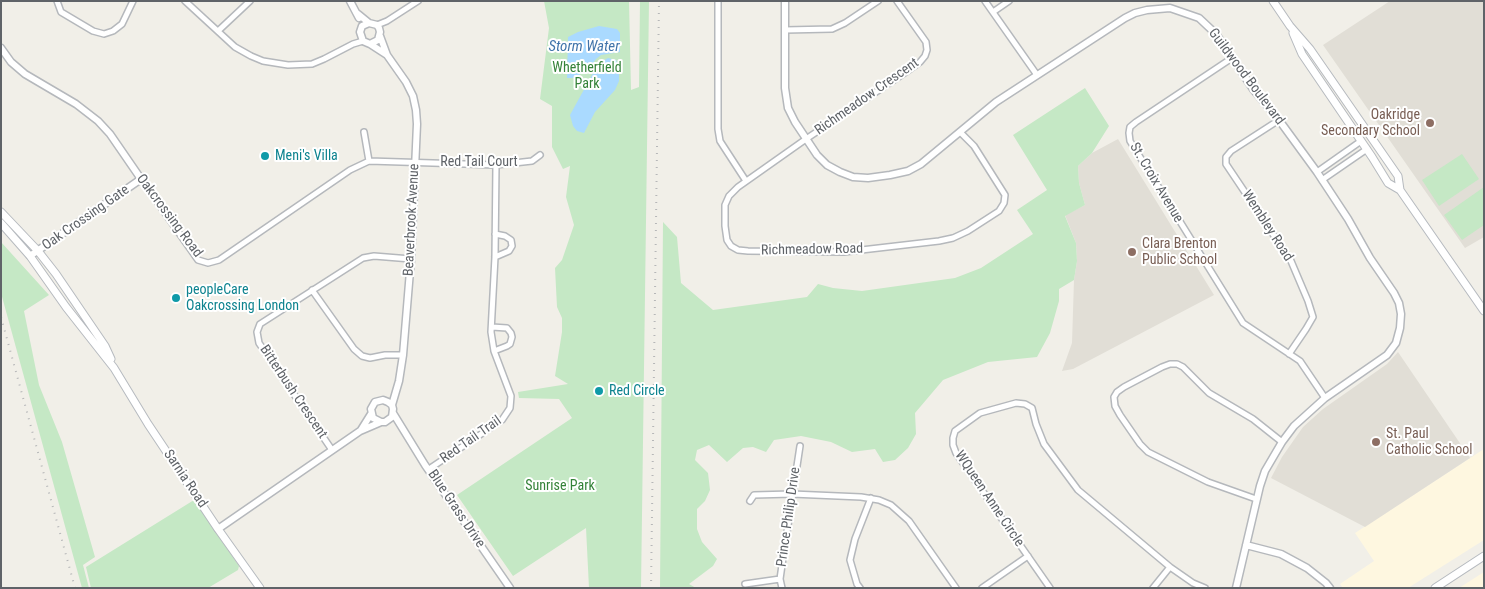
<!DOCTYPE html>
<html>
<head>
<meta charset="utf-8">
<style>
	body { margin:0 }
	#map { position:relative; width:1485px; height:589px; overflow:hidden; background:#f1efe8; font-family:"Roboto Condensed",sans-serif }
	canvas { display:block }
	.frame { position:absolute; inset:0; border:2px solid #5f6368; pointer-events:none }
</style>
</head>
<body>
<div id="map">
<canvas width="1485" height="589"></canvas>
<div class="frame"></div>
</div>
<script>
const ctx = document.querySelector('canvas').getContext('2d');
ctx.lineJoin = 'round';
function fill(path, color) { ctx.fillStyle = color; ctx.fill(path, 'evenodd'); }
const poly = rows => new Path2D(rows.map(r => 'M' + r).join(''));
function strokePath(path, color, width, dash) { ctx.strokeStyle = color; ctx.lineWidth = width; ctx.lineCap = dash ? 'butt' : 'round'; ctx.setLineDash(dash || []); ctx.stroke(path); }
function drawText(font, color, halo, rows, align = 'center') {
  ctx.font = font + ' "Roboto Condensed",sans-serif'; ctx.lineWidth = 4; ctx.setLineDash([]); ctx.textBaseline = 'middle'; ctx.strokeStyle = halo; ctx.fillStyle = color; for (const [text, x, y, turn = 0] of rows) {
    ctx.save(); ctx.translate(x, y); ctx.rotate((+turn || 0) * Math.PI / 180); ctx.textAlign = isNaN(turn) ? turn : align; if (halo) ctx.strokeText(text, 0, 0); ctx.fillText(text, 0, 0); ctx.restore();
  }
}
const commercial = poly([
	[1484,449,1484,540,1408,588,1343,588,1340,584,1374,561,1355,533],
	[1484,572,1484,588,1459,588]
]);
const education = poly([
	[1390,1,1484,1,1484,237,1465,248,1323,45],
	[1118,139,1214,295,1073,369,1062,371,1072,343,1074,280,1077,261,1076,243,1065,215,1085,205,1079,183,1078,166,1092,153],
	[1398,352,1470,458,1365,527,1271,478,1282,457,1303,427,1323,409,1387,364]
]);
const green = poly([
	[544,1,629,1,631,90,639,87,640,1,649,1,641,588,589,588,586,528,513,576,457,495,572,418,559,399,519,398,518,392,568,384,555,376,562,332,562,318,557,307,555,268,562,260,574,225,566,197,570,166,563,169,552,147,552,106,540,99,549,28],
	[1085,88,1109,126,1092,153,1078,166,1079,183,1085,205,1065,216,1076,243,1077,261,1074,280,1059,289,1059,301,1050,333,1037,357,988,362,943,380,915,413,916,434,908,448,895,460,883,462,875,449,852,452,831,442,801,436,774,440,766,452,753,447,743,448,727,462,709,445,697,450,695,460,708,473,710,490,705,501,697,509,697,529,702,542,717,559,713,566,689,584,696,588,660,588,663,222,677,237,681,283,713,310,807,297,818,284,833,288,862,291,955,278,981,268,1033,234,1017,210,1047,190,1013,135],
	[1462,154,1479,179,1439,206,1422,180],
	[1484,187,1484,225,1462,240,1444,215],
	[1,242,49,295,24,311,39,385,62,442,95,557,83,565,89,588,82,588,1,293],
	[194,500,239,566,238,570,208,588,91,588,86,567]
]);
const water = poly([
	[599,26,617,29,620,33,620,52,601,55,596,59,591,66,575,78,567,78,568,37,578,32],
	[608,58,616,60,619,68,619,81,615,90,595,112,584,133,577,131,573,126,570,115,598,64]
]);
const minor = poly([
	[57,1,61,12,93,31,104,34,113,31,122,24,133,1],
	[185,1,235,47,251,56,263,61,288,65,312,64,324,59,353,44,363,41],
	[718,1,718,129,720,141,746,181],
	[897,1,926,42,927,50,925,56,920,62,906,72,806,139,738,187,729,196,725,205,725,226,727,240,731,246,738,250,748,251,844,252,939,241,953,238,968,231,999,211,1004,203,1005,195,974,146,960,132],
	[985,1,1037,75],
	[993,12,1009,1],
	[377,25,387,21,418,1],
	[785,30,832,29,845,23,878,1],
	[218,31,250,1],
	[1232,58,1136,122,1130,127,1129,133,1130,141,1243,323,1300,361,1325,398],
	[1279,120,1231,151,1226,157,1226,164,1291,261,1308,301,1313,317,1306,329,1289,354],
	[364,132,369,161],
	[1317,172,1361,141],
	[141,179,198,260,208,263,219,260,350,170,369,161,496,165,532,161,540,155],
	[1322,180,1367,149],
	[495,257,509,251,512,246,511,240,505,236,495,234],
	[312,290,354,349,362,356,370,358,385,355,403,355],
	[492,327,507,328,511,333,512,337,510,344,507,346,494,351],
	[332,450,259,343,257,332,260,324,363,258,374,256,411,259],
	[429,469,502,420,510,408,511,396,494,351,491,332,495,257,496,165],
	[1256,499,1208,482,1148,452,1140,444,1120,415,1115,406,1114,397,1117,392,1124,387,1162,367,1170,364,1177,364,1183,367,1209,393,1253,419,1282,442],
	[750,501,754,495,792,494,861,497,879,500,891,505,909,521,956,588],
	[1170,567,1193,583,1205,588],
	[745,584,780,579],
	[782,588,780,579,782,565,800,446],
	[860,588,857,584,850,560,855,539,871,498],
	[982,588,1028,556],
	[1050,588,956,453,953,445,953,438,955,431,980,413,1016,403,1025,404,1032,408,1036,424,1044,444,1078,490,1170,567,1153,588]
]);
const tertiary = poly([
	[350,1,359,18],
	[785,1,785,88,788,108,795,122,817,155,827,165,840,172,853,177,868,178,890,175,908,171,921,164,996,102,1125,18,1135,13,1147,10,1170,8,1199,18,1216,34,1253,89,1279,120,1317,172,1348,219,1370,258,1394,293,1399,303,1401,314,1400,328,1396,343,1387,355,1325,398,1294,426,1282,442,1265,471,1260,486,1236,588],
	[358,14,369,23,377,25,379,28,380,32,378,40,370,44,363,41,360,32,362,26,369,23],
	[380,36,387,55,406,82,413,96,416,110,417,124,411,259,403,355,399,381,392,405,393,409,392,417,385,422,381,422,373,418,371,409,375,402,383,400,388,402,392,405],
	[370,44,387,55],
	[1,48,11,62,25,74,76,104,98,121,110,134,141,179,30,256],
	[393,413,425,465,510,588],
	[361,430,371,414],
	[218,529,360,431,381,422],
	[1246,545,1281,554,1307,568,1326,583,1330,588]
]);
const secondary = poly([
	[1273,1,1290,26,1310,49,1398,176,1400,190,1484,311],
	[1293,33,1302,54,1372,157,1388,183,1400,190],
	[1,212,38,251,56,274,105,346,111,359],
	[1,223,30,256,66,307,114,368,148,424,218,529,260,588],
	[1435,588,1484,556]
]);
const rail = poly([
	[1,317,75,588],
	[651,588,659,1]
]);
const markers = [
	[1430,123,5,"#8d6e63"],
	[265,156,5,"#0f9aa8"],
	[1132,252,5,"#8d6e63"],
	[176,298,5,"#0f9aa8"],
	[599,391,5,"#0f9aa8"],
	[1376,442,5,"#8d6e63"]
];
const parkNames = [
	["Whetherfield",587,68],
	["Park",587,84],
	["Sunrise Park",560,486]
];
const streetNames = [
	["Guildwood Boulevard",1246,77,53],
	["Richmeadow Crescent",867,97,-35],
	["Red Tail Court",479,162],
	["St. Croix Avenue",1156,183,59],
	["Oakcrossing Road",169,216,53],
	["Oak Crossing Gate",86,218,-35],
	["Beaverbrook Avenue",412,220,-87],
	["Wembley Road",1267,226,57],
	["Richmeadow Road",812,250,-1],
	["Bitterbush Crescent",293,392,56],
	["Red Tail Trail",471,440,-35],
	["Sarnia Road",185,479,56],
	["WQueen Anne Circle",989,499,56],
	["Blue Grass Drive",456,509,56],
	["Prince Philip Drive",789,517,-82]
];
const educationNames = [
	["Oakridge",1420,115,"right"],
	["Secondary School",1420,131,"right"],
	["Clara Brenton",1142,244],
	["Public School",1142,260],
	["St. Paul",1386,434],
	["Catholic School",1386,450]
];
const cultureNames = [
	["Meni's Villa",275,156],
	["peopleCare",186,290],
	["Oakcrossing London",186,306],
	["Red Circle",609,391]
];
const waterNames = [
	["Storm Water",584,47]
];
fill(commercial, '#fef7e0');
fill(education, '#e1ded6');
fill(green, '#c5e8c5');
fill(water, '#aadaff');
strokePath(minor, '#b5b8bc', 8);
strokePath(tertiary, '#b5b8bc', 9);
strokePath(secondary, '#b6babf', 9);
strokePath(minor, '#fff', 5);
strokePath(tertiary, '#fff', 6);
strokePath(secondary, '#fff', 7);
strokePath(rail, '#b6b7b8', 2, [1, 6]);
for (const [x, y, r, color] of markers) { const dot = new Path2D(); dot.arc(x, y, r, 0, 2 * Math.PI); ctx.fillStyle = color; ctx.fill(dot); strokePath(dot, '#fff', 2); }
drawText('14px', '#348238', '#fff', parkNames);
drawText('14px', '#5f6368', '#fff', streetNames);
drawText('14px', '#785e54', '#fff', educationNames, 'left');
drawText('14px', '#0d838f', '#fff', cultureNames, 'left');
drawText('italic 15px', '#4174aa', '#fff', waterNames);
</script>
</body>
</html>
